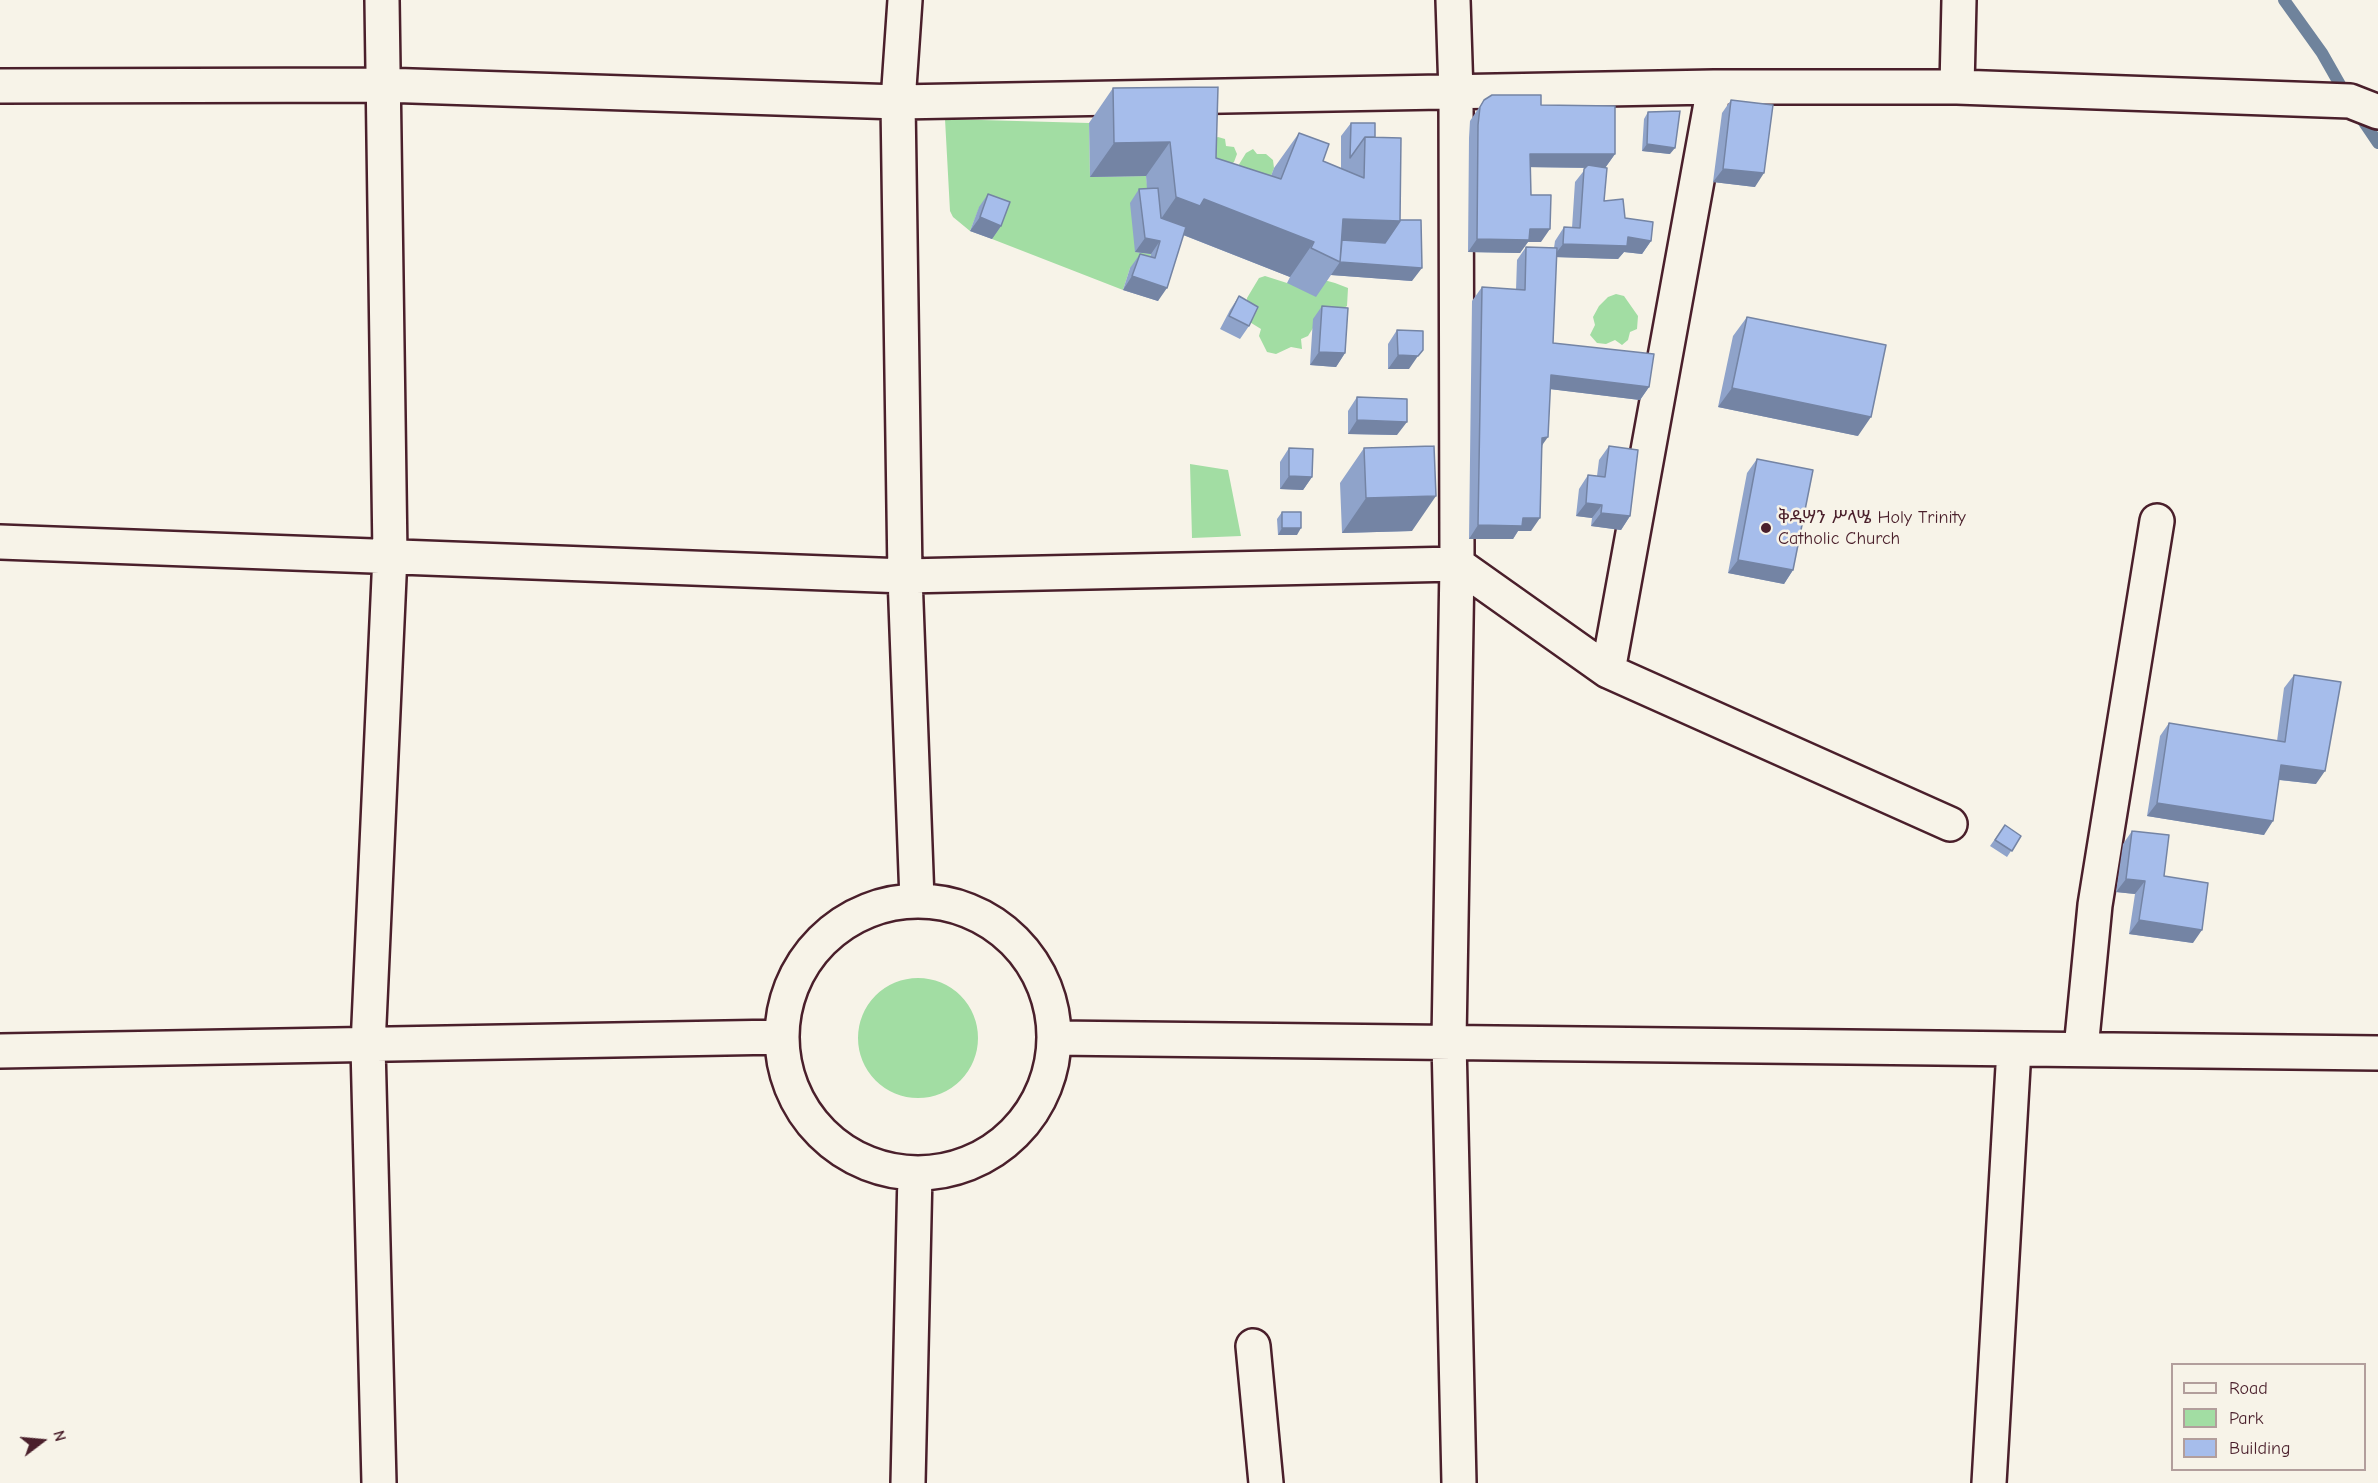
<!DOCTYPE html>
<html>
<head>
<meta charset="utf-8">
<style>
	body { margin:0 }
	#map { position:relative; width:2378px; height:1483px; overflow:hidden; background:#f7f3e8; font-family:"Comic Neue",sans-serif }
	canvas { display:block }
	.legend { position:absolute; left:2171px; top:1363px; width:195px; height:108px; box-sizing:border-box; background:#f7f3e8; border:2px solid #b29e9c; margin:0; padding:8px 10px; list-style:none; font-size:18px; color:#4a1f2b }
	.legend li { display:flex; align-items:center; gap:12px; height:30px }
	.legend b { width:30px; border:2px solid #b29e9c }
	.north { position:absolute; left:12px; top:1411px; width:60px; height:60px; -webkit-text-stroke:4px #f7f3e8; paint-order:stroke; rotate:74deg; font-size:16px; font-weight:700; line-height:24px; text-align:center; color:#4a1f2b }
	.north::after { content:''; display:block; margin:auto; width:21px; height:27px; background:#4a1f2b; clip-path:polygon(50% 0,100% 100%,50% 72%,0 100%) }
</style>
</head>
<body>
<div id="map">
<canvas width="2378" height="1483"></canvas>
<ul class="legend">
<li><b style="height:8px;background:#f7f3e8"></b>Road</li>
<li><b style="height:16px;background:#a2dda3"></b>Park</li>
<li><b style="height:16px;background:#a6bdeb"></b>Building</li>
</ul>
<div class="north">N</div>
</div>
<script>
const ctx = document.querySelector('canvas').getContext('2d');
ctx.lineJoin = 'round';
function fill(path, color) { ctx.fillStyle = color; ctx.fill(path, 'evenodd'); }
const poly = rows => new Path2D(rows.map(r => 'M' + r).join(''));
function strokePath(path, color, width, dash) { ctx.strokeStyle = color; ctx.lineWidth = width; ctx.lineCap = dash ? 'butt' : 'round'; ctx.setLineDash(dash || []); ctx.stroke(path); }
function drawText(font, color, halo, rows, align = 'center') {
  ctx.font = font + ' "Comic Neue","Noto Sans Ethiopic",sans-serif'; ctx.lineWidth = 5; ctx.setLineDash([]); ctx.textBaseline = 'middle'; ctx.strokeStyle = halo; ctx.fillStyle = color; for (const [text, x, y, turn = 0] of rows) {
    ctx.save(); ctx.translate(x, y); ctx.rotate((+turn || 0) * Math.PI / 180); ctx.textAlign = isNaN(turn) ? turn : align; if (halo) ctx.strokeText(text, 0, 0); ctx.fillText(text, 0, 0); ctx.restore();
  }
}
const green = poly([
	[945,119,1089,123,1090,177,1146,176,1149,202,1135,252,1151,254,1146,272,1130,268,1123,290,992,239,1000,216,979,208,970,231,953,217,950,211],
	[1218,137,1225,139,1226,146,1234,147,1237,154,1234,162,1224,170,1238,166,1246,153,1253,149,1257,154,1266,154,1273,160,1274,168,1257,214,1193,139,1208,141],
	[1265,276,1287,283,1324,280,1335,283,1348,288,1347,306,1313,328,1308,336,1301,339,1302,349,1291,347,1276,354,1267,352,1259,336,1261,329,1248,321,1247,298,1259,278],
	[1616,294,1624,296,1638,316,1637,329,1630,332,1628,340,1622,345,1615,340,1606,344,1597,343,1590,335,1595,325,1593,317,1599,306,1608,297],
	[1190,464,1228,470,1241,536,1192,538],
	'858 1038a60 60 0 1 1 120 0a60 60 0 1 1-120 0Z'
]);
const stream = poly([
	[2284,0,2322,53,2347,97],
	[2357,112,2378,143]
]);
const minor = poly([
	[905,0,898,102,905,576,917,900],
	[1453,0,1456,93,1457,564,1449,1041,1459,1483],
	[0,86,382,85,898,102,1714,87,1957,87,2350,101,2378,112],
	[1957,87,1959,0],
	[0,542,905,576,1457,564,1608,671,1950,824],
	[1608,671,1714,87],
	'782 1037a136 136 0 1 1 272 0a136 136 0 1 1-272 0Z',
	[1054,1038,2378,1053],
	[2081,1049,2095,905,2157,521],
	[0,1051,781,1037],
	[1253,1346,1266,1483],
	[379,1483,368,1046,390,555,382,0],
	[908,1483,915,1173],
	[1989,1483,2014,1049]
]);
const wall = poly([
	[1113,88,1216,158,1271,176,1274,168,1299,133,1323,161,1341,169,1341,136,1351,123,1375,137,1400,220,1412,281,1331,275,1316,297,1287,283,1290,277,1183,235,1158,301,1123,290,1130,268,1140,254,1150,257,1151,254,1135,252,1130,203,1139,189,1147,189,1146,176,1090,177,1089,123],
	[1484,100,1541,105,1615,154,1605,168,1604,201,1625,218,1651,241,1642,254,1624,252,1618,259,1556,257,1553,343,1649,387,1640,400,1550,389,1531,531,1518,531,1513,539,1469,539,1472,301,1482,287,1516,290,1517,260,1526,247,1554,248,1555,241,1564,227,1572,228,1575,182,1586,168,1530,167,1531,195,1541,242,1528,242,1520,253,1468,252,1469,138,1470,121],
	[1731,100,1755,187,1713,182,1722,113],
	[1648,112,1670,154,1642,151,1644,119],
	[988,194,1001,226,992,239,970,231,979,207],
	[1239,296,1249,326,1240,339,1220,329,1230,310],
	[1322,306,1345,353,1336,367,1310,365,1313,319],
	[1747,317,1858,436,1718,407,1733,336],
	[1397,330,1409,369,1388,369,1388,344],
	[1357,397,1397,435,1348,434,1348,411],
	[1609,446,1630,516,1621,530,1591,526,1592,518,1576,516,1579,489,1588,475,1597,476,1599,460],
	[1289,448,1312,477,1303,490,1280,489,1280,462],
	[1364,448,1412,531,1342,533,1340,483],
	[1757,459,1793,570,1784,584,1728,573,1747,473],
	[1282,512,1297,535,1278,535,1277,519],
	[2294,675,2316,784,2279,780,2264,835,2147,816,2160,736,2169,723,2277,741,2284,688],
	[2005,825,2021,836,2007,857,1990,846],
	[2132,831,2164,876,2193,943,2129,934,2135,894,2116,892,2123,844]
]);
const shadedWall = poly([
	[1170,142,1146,176,1090,177,1114,143],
	[1647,144,1675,148,1670,154,1642,151],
	[1530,154,1615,154,1605,168,1520,167],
	[1723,169,1764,173,1755,187,1713,182],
	[1176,197,1204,199,1314,242,1290,277,1181,234,1152,232],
	[980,217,1001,226,992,239,970,231],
	[1343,219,1400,221,1376,256,1327,254],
	[1530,229,1550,229,1541,242,1528,242,1520,253,1468,252,1477,239],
	[1628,237,1651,241,1642,254,1624,252,1618,259,1553,257,1563,244],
	[1145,238,1160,241,1151,254,1135,252],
	[1339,262,1422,268,1412,281,1331,275,1340,262],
	[1132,276,1167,288,1158,301,1123,290],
	[1319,352,1345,353,1336,367,1310,365],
	[1398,355,1418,356,1409,369,1388,369],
	[1551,375,1649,387,1640,400,1541,388],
	[1732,388,1871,417,1858,436,1718,407],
	[1357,420,1407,422,1397,435,1348,434],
	[1548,437,1538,451,1542,438],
	[1289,476,1312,477,1303,490,1280,489],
	[1436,496,1412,531,1342,533,1366,498],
	[1586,503,1602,505,1592,518,1576,516],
	[1601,513,1630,516,1621,530,1591,526],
	[1523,518,1540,518,1531,531,1518,531,1513,539,1469,539,1478,525],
	[1282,528,1301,528,1297,535,1278,535],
	[1738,560,1793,570,1784,584,1728,573],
	[2281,765,2325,771,2316,784,2272,779],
	[2157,803,2273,821,2264,835,2147,816],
	[2126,879,2145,881,2135,894,2116,892],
	[2139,920,2202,930,2193,943,2129,934]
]);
const building = poly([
	[1218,87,1216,158,1281,179,1299,133,1329,144,1323,161,1364,178,1365,137,1401,138,1400,221,1343,219,1340,262,1311,248,1314,242,1204,199,1200,206,1176,197,1170,142,1114,143,1113,88,1218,87],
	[1492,95,1541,95,1541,105,1615,106,1615,154,1530,154,1531,195,1551,195,1550,229,1530,229,1529,240,1477,239,1478,125,1480,107,1484,100,1492,95],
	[1731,100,1773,105,1764,173,1723,169,1731,100],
	[1680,111,1675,148,1647,144,1648,112,1680,111],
	[1351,123,1375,123,1375,137,1365,137,1350,158,1351,123],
	[1588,165,1607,168,1604,201,1623,199,1625,218,1653,222,1651,241,1628,237,1627,246,1563,244,1564,227,1580,228,1584,169,1588,165],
	[1158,188,1161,218,1186,227,1167,288,1132,276,1140,254,1155,258,1160,241,1145,238,1139,189,1158,188],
	[988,194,1010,202,1001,226,980,217,988,194],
	[1400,220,1421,220,1422,268,1340,262,1342,240,1385,243,1400,221,1400,220],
	[1526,247,1557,248,1553,343,1654,354,1649,387,1551,375,1548,437,1542,438,1540,518,1523,518,1522,526,1478,525,1482,287,1525,290,1526,247],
	[1239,296,1258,307,1249,326,1229,316,1239,296],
	[1322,306,1348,308,1345,353,1319,352,1322,306],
	[1747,317,1886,345,1871,417,1732,388,1747,317],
	[1397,330,1423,331,1423,350,1418,356,1398,355,1397,330],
	[1357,397,1407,399,1407,422,1357,420,1357,397],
	[1434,446,1436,496,1366,498,1364,448,1434,446],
	[1609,446,1638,450,1630,516,1601,513,1602,505,1586,503,1588,475,1605,477,1609,446],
	[1289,448,1313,449,1312,477,1289,476,1289,448],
	[1757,459,1813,470,1793,570,1738,560,1757,459],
	[1282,512,1301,512,1301,528,1282,528,1282,512],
	[2294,675,2341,682,2325,771,2281,765,2273,821,2157,803,2169,723,2285,742,2294,675],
	[2005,825,2021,836,2012,851,1995,840,2005,825],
	[2132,831,2169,835,2164,876,2208,883,2202,930,2139,920,2145,881,2126,879,2132,831]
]);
const markers = [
	[1766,528,6,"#4a1f2b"]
];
const poiNames = [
	["ቅዱሣን ሥላሤ Holy Trinity",1778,518],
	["Catholic Church",1778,539]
];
fill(green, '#a2dda3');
strokePath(stream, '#6f839c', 12);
strokePath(minor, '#4a1f2b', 38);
strokePath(minor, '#f7f3e8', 33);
fill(wall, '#8fa3ca');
fill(shadedWall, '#7484a4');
fill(building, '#a6bdeb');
strokePath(building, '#7484a4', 1.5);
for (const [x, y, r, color] of markers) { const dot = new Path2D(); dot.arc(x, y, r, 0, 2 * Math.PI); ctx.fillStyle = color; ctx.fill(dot); strokePath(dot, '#f7f3e8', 2); }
drawText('18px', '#4a1f2b', '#f7f3e8', poiNames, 'left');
</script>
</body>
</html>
